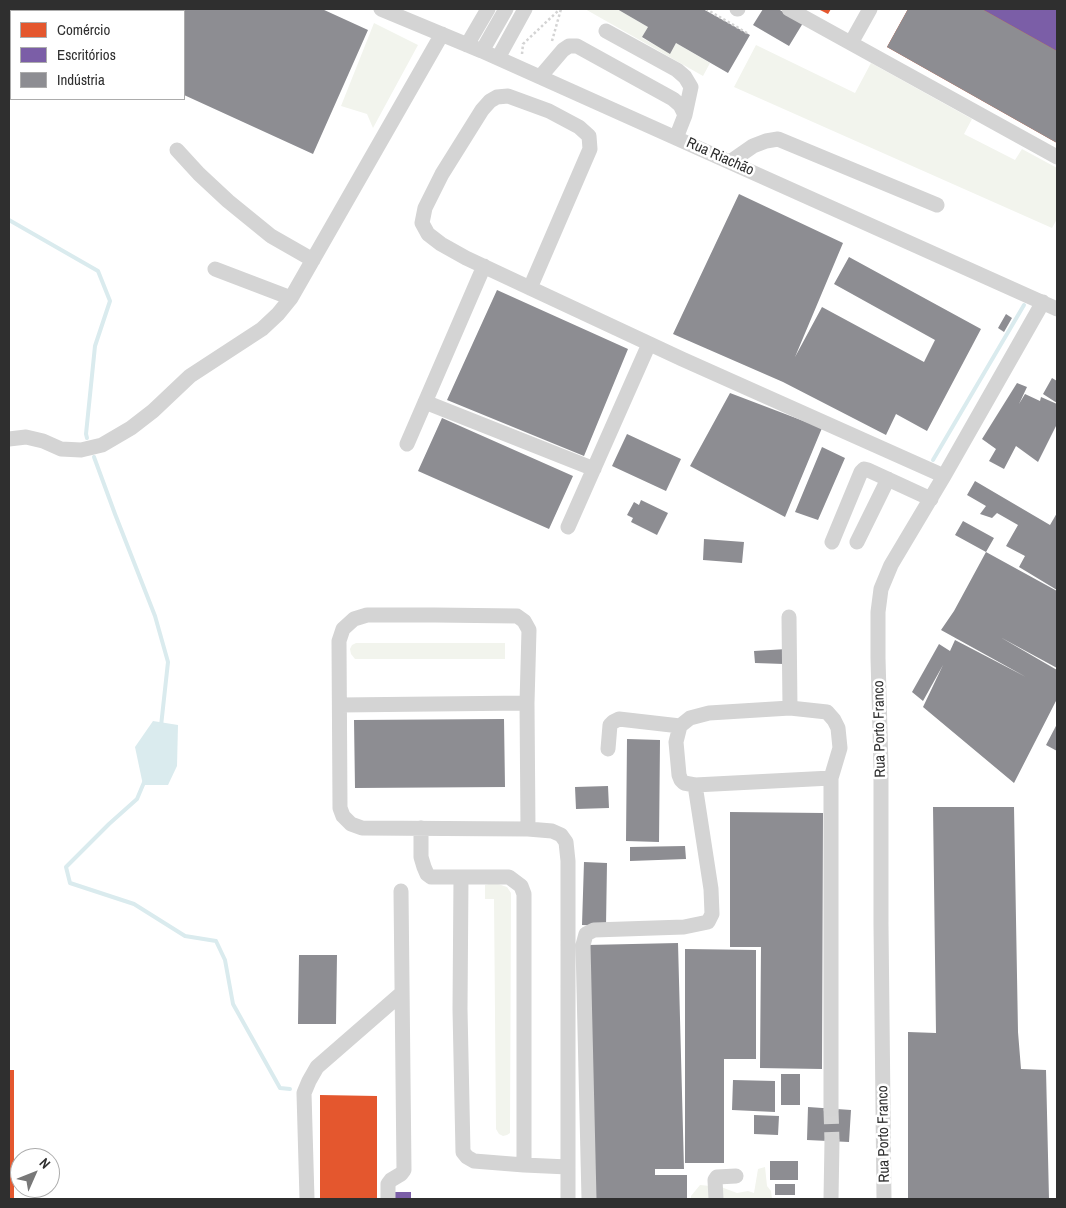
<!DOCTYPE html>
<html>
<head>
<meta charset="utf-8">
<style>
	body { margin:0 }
	#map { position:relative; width:1066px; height:1208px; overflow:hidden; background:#fff; font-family:"Archivo Narrow",sans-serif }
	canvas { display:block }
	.frame { position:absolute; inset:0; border:10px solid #2f2f2f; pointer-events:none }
	.legend { position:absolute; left:10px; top:10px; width:175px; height:90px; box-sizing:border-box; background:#fff; border:1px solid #acacac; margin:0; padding:6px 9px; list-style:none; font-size:15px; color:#2f2f2f }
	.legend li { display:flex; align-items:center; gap:10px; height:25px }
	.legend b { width:25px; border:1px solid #acacac }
	.north { position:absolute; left:10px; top:1148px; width:50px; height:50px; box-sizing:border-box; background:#fff; border:1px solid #acacac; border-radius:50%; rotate:46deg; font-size:14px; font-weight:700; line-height:20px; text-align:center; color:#2f2f2f }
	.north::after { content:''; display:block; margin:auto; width:18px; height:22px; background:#787878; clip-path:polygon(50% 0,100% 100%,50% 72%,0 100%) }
</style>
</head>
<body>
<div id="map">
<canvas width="1066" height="1208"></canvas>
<div class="frame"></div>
<ul class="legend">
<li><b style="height:14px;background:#e4572e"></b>Comércio</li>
<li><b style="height:14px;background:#7b5ea7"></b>Escritórios</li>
<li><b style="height:14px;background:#8d8d92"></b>Indústria</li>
</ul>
<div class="north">N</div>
</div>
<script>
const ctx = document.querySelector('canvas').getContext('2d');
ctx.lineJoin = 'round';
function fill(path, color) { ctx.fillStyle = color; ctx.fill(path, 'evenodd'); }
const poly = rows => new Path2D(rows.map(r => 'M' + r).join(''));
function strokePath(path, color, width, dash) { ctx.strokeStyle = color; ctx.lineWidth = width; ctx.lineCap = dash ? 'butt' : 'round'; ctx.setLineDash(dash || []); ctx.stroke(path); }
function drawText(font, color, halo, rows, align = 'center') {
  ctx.font = font + ' "Archivo Narrow",sans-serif'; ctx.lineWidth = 5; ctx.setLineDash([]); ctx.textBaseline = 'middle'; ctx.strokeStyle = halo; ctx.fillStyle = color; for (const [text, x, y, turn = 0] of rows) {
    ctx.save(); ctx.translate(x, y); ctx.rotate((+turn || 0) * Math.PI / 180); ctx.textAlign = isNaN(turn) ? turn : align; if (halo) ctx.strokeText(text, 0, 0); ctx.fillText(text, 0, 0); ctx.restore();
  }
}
const green = poly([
	[585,9,617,9,648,27,642,38,670,53,676,43,710,63,703,76],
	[374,23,418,45,373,128,367,114,341,106],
	[756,45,855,93,871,63,972,119,964,134,1015,160,1022,149,1057,168,1057,219,1052,228,734,87],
	[356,643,505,643,505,659,355,659,351,654,350,649,352,645],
	[489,884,498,884,507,887,511,893,510,1133,507,1135,503,1136,499,1134,496,1129,494,899,485,899,485,885],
	[765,1167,767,1186,771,1191,772,1199,691,1199,691,1196,700,1185,721,1187,737,1193,748,1191,754,1193,758,1169]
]);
const water = poly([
	[153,721,178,725,177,766,168,785,143,785,135,747]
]);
const shops = poly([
	[818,9,831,9,828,14],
	[908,9,1057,9,1057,143,887,47],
	[9,1070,14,1070,14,1199,9,1199],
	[320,1095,377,1096,377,1199,320,1199]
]);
const offices = poly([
	[982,9,1057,9,1057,51],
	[393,1192,411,1192,411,1199,393,1199]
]);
const industry = poly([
	[118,9,322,9,368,30,313,154,184,95,184,11,116,11],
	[617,9,703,9,750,35,728,73,676,43,670,54,642,37,648,27],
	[763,9,778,9,803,23,789,46,753,25],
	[908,9,982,9,1057,51,1057,143,887,47],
	[739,194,843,243,795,357,822,307,924,362,935,340,834,284,849,257,981,329,927,431,896,414,886,435,783,382,673,334],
	[497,290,628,349,584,456,447,400],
	[1006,314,1012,318,1004,332,998,328],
	[1052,378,1057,381,1057,403,1043,394],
	[1017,383,1027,387,1019,404,1025,394,1040,401,1041,397,1057,404,1057,424,1038,462,1016,446,1004,469,989,461,996,449,982,439],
	[730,393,822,428,785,517,690,466],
	[442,418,573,476,549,529,418,471],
	[627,434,681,459,666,491,612,466],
	[822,447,845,458,818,520,795,512],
	[975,481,1050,525,1057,513,1057,590,1019,567,1025,556,1006,546,1018,525,997,513,992,518,980,514,986,506,967,495],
	[641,500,668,513,657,535,631,522,633,518,627,515,634,502,639,505],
	[963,521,994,538,986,552,955,535],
	[704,539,744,542,742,563,703,560],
	[986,552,1057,591,1057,668,1000,637,1057,670,1057,699,1014,783,923,707,943,665,923,701,912,692,939,644,950,651,955,640,1026,677,941,630,954,611],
	[787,649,784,664,755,663,754,651],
	[504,719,505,787,355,788,354,720],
	[1057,724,1057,751,1046,745],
	[627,739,660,740,659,842,626,841],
	[608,786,609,808,576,809,575,787],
	[933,807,1014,807,1018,1032,1021,1069,1046,1070,1049,1199,908,1199,908,1032,936,1033],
	[730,812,823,813,822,1069,760,1068,761,947,730,947],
	[685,846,686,859,630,861,630,847],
	[584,862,607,863,606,926,582,925],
	[678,943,684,1169,655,1169,655,1175,687,1175,687,1199,594,1199,587,945],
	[685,949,756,950,756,1059,724,1059,724,1163,685,1163],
	[299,955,337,955,336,1024,298,1024],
	[781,1074,800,1074,800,1105,781,1105],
	[733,1080,775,1081,775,1112,732,1110],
	[808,1107,851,1110,849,1142,807,1140],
	[754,1115,779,1116,778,1135,754,1134],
	[770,1161,798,1161,798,1180,770,1180],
	[775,1184,795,1184,795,1195,775,1195]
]);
const stream = poly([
	[9,220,98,271,110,301,95,346,86,434,87,438],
	[94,457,115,514,155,616,168,662,161,726],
	[933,460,1024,305],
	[145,780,137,799,109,824,66,867,70,883,134,904,185,936,216,941,225,960,233,1004,280,1088,290,1089]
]);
const minorTunnel = poly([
	[831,1109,832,1141]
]);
const path = poly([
	[706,9,747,33],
	[552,41,561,9],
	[522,54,523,44,560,9]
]);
const minor = poly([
	[381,9,482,51,1057,309],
	[737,9,738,9],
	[789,9,1057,157],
	[606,31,677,70,685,77,691,87,685,115],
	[851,43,870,9],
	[467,45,488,9],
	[482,51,506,9],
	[498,58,525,9],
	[540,77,563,50,569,46,577,46,673,99,680,105,685,115,676,138],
	[177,150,199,174,228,201,271,236,313,260],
	[730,162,753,146,766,141,778,139,937,205],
	[215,269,291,298],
	[530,288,590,149,589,136,579,127,549,111,508,96,497,97,490,101,482,110,442,174,425,208,422,223,428,234,441,244,466,258,530,288,682,359,944,476],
	[425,402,594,469],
	[9,439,26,437,43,441,61,449,81,450,102,445,131,428,153,411,190,376,262,329,278,314,291,298,442,34],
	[407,444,484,266],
	[568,527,649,344],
	[832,542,861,472,864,469,868,470,931,499],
	[857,542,888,479],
	[789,617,790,708,827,712,834,720,838,728,840,748,831,778,831,1109],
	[340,705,527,703],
	[790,708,709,713,690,718,680,726,676,742,679,775,681,780,684,783,695,785,831,778],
	[608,749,610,725,613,722,619,719,680,726],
	[421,828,421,857,424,867,427,874,431,877,509,877,521,886,524,894,524,1165,568,1167],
	[528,829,527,703,529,630,524,621,517,616,435,615,367,615,354,619,343,629,339,641,340,808,343,816,351,824,362,828,528,829,552,831,561,835,566,842,568,861,568,1199],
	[461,877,460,1009,463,1152,467,1157,474,1161,524,1165],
	[307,1199,304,1093,309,1081,317,1067,402,993],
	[388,1199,388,1184,391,1180,401,1174,404,1170,401,891],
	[589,1199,583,945,586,934,594,930,684,927,708,922,712,914,711,889,695,785],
	[716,1199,715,1180,717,1177,736,1176],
	[831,1199,832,1141],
	[884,1199,881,925,881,767,878,658,878,612,881,589,891,565,944,476,1043,302]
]);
const streetNames = [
	["Rua Riachão",720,157,24],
	["Rua Porto Franco",880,729,-91],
	["Rua Porto Franco",884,1134,-91]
];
fill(green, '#f2f4ed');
fill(water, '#daebee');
fill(shops, '#e4572e');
fill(offices, '#7b5ea7');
fill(industry, '#8d8d92');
strokePath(stream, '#daebee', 4);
strokePath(minorTunnel, '#d5d5d5', 15, [15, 8]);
strokePath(path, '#d4d4d4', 2.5, [2.5, 2.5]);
strokePath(minor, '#d4d4d4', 15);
drawText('15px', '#2f2f2f', '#fff', streetNames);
</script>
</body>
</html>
